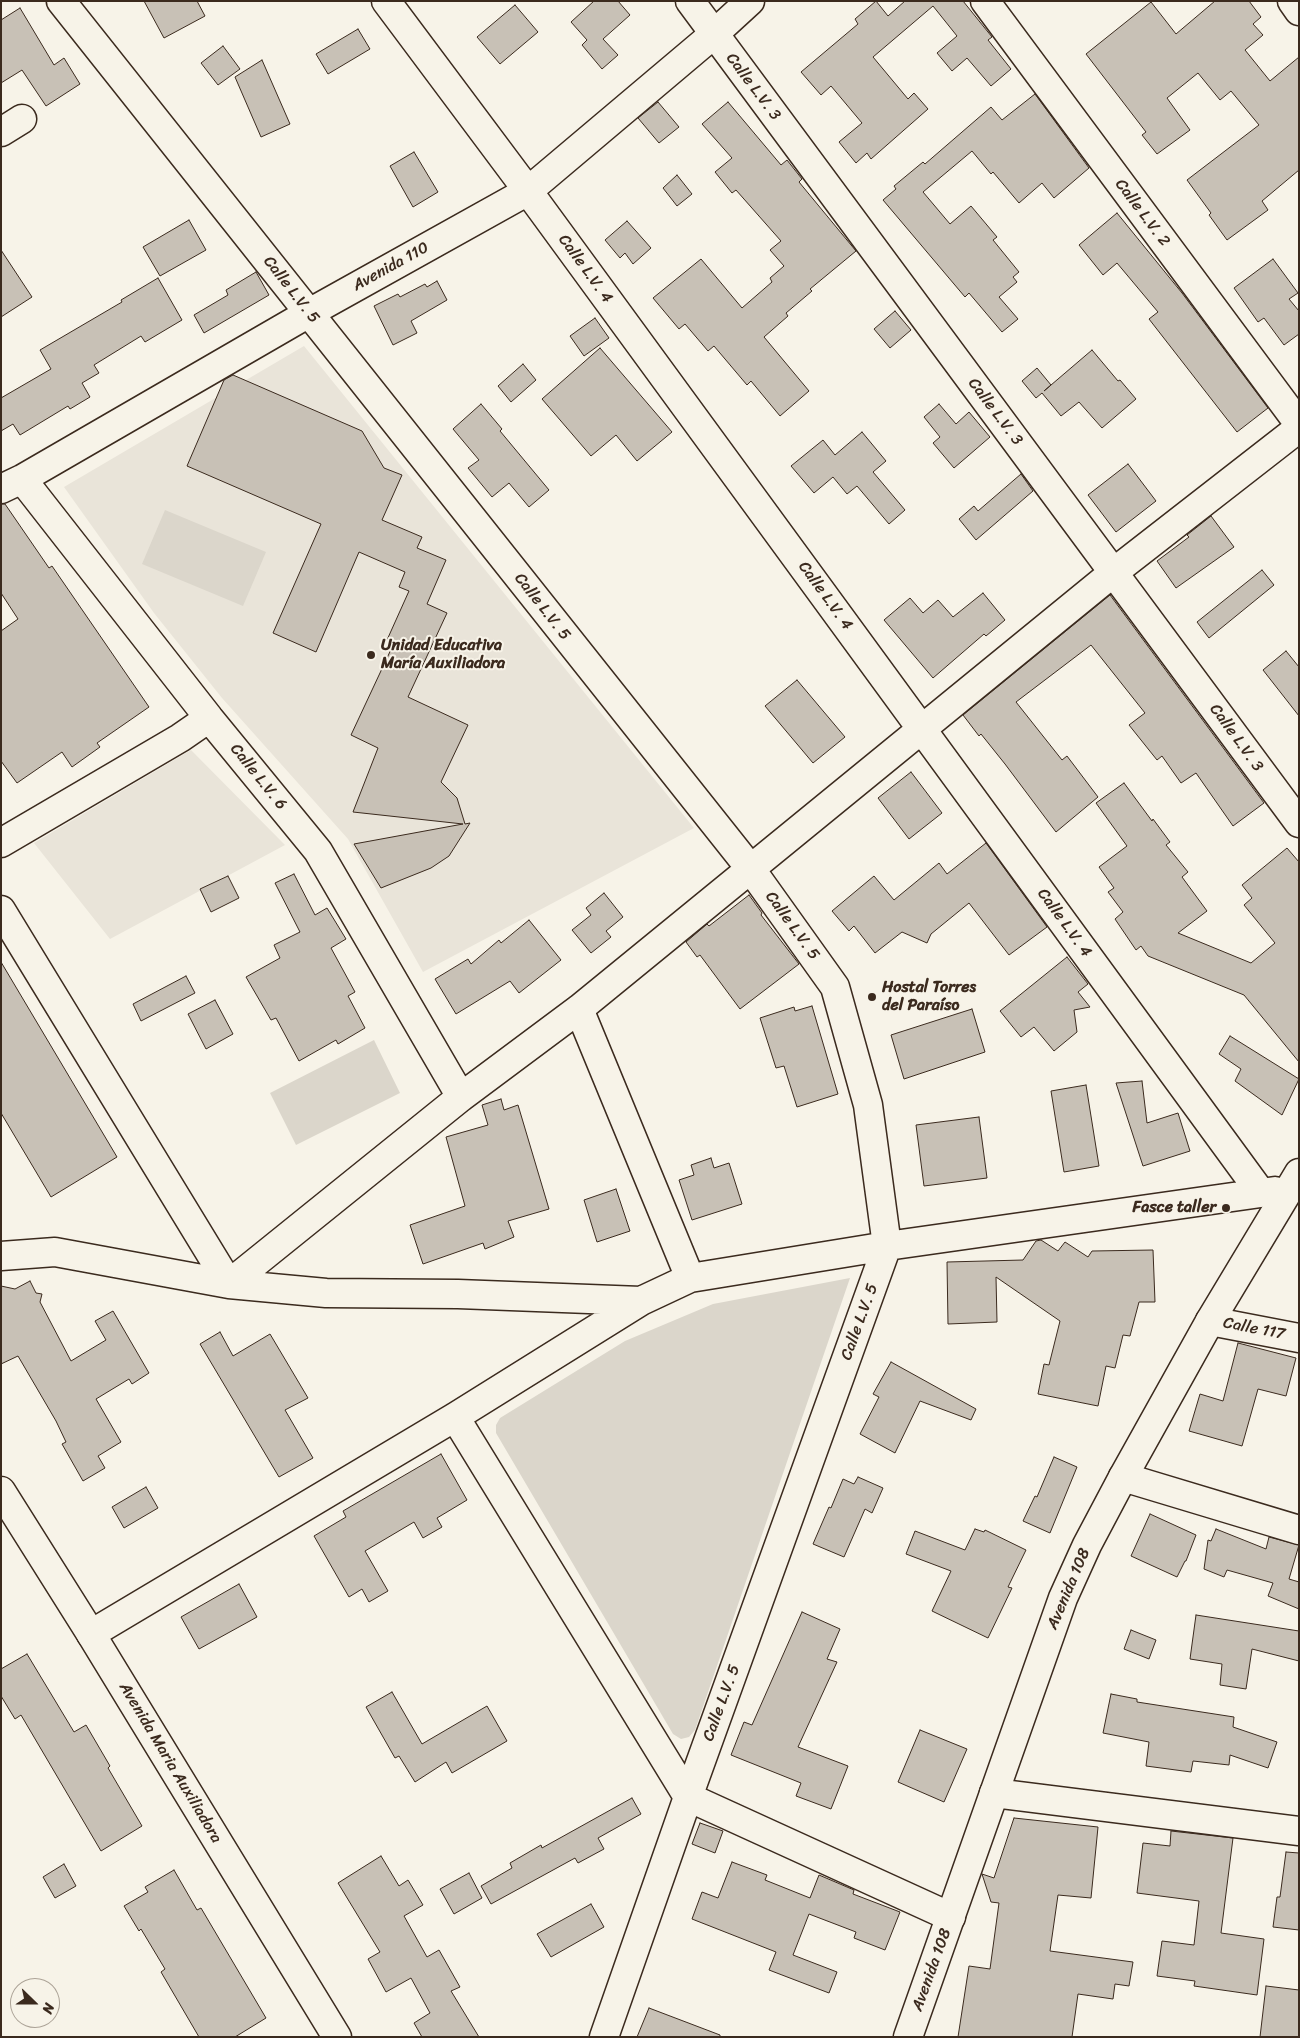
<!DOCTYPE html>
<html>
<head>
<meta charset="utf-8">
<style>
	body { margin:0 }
	#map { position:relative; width:1300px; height:2038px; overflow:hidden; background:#f7f3e8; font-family:Sriracha,sans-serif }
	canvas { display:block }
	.frame { position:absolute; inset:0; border:2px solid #3b2a1e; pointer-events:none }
	.north { position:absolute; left:10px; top:1978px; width:50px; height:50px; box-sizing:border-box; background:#f7f3e8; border:1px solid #aca397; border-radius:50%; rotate:112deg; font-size:14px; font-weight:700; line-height:20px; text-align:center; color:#3b2a1e }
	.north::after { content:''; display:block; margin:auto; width:18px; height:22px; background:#3b2a1e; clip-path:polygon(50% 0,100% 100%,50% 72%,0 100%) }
</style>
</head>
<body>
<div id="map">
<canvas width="1300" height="2038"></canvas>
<div class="frame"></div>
<div class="north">N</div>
</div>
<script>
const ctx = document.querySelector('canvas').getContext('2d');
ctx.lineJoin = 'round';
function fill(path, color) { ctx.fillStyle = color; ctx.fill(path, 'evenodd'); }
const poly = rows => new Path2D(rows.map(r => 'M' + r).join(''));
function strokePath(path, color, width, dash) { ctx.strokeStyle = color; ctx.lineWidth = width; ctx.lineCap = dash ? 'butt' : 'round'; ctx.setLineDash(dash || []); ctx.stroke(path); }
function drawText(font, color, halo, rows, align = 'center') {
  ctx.font = font + ' Sriracha,sans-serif'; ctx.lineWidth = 4; ctx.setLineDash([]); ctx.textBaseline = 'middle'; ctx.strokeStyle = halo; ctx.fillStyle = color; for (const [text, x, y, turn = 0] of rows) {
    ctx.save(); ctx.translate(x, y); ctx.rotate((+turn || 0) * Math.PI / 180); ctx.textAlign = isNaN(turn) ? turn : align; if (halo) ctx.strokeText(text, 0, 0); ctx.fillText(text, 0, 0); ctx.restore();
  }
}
const built = poly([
	[304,346,694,828,423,972,348,839,222,698,154,613,64,487],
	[191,750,285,845,110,939,34,843]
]);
const green = poly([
	[165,510,266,552,243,606,142,564],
	[374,1040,400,1093,296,1145,270,1093],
	[850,1278,695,1730,689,1737,681,1739,673,1734,496,1433,496,1425,500,1418,625,1341,713,1304]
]);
const building = poly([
	[144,1,197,1,205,16,164,38,144,1],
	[594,1,618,1,630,15,603,39,618,55,602,69,582,45,587,40,571,22,594,1],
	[876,1,888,16,905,1,963,1,992,37,988,40,1011,69,991,86,967,58,952,71,937,53,957,36,933,6,873,57,908,99,914,93,928,109,871,159,867,153,856,163,839,142,862,123,831,86,821,95,801,72,858,24,855,19,876,1],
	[1215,1,1249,1,1261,17,1253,24,1263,35,1245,50,1270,81,1299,57,1299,170,1262,201,1268,210,1227,240,1209,215,1211,213,1187,180,1259,125,1231,91,1220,100,1198,73,1167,98,1190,130,1157,154,1142,135,1146,132,1086,54,1151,2,1176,34,1215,1],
	[515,5,538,32,500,64,477,37,515,5],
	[20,8,54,65,64,58,80,84,46,106,22,70,1,83,1,20,20,8],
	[358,29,370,49,328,74,316,54,358,29],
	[223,46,240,69,218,85,201,63,223,46],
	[262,60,290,124,261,137,235,77,262,60],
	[1035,94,1089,168,1054,198,1042,183,1019,203,993,172,991,174,972,151,923,192,950,224,971,206,997,237,993,240,1019,272,1013,277,1017,282,999,297,1018,319,1002,332,969,293,965,297,883,200,896,189,894,186,923,162,925,164,991,107,1002,120,1035,94],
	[658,102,679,127,659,143,638,118,658,102],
	[728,102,781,165,787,160,802,179,799,182,856,251,810,289,812,291,786,313,788,316,764,337,809,391,780,416,751,381,747,385,714,346,708,351,685,324,679,329,653,298,701,259,742,308,772,282,770,278,784,266,770,250,781,241,736,190,732,193,715,172,732,158,702,124,728,102],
	[414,152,438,192,413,207,390,166,414,152],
	[677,175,692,194,677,206,663,188,677,175],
	[1117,213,1182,293,1268,408,1237,432,1149,319,1158,312,1117,263,1103,275,1079,245,1117,213],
	[189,220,206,250,160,276,143,247,189,220],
	[627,221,651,248,633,264,625,253,620,258,605,240,627,221],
	[1,250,32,297,1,317,1,250],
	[1273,259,1298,293,1289,299,1299,311,1299,334,1284,345,1264,318,1258,322,1234,288,1273,259],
	[256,272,269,295,204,333,194,315,228,295,226,290,256,272],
	[158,278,182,320,145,342,141,336,94,365,99,373,82,383,90,397,70,409,68,406,20,435,13,424,1,431,1,398,51,369,40,350,122,302,121,300,158,278],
	[437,281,447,300,411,321,417,333,393,345,374,306,398,294,400,297,425,284,427,287,437,281],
	[895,311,911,330,890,348,874,329,895,311],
	[595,318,609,338,584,356,570,336,595,318],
	[600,348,672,432,637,461,616,435,591,456,542,399,600,348],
	[1092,350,1118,381,1120,380,1136,399,1102,428,1079,402,1061,416,1042,393,1036,398,1022,381,1037,368,1051,385,1044,391,1092,350],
	[523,364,536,380,511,402,498,386,523,364],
	[233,375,362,431,384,468,402,475,382,520,422,537,417,548,446,560,427,604,447,613,408,697,468,725,441,782,457,798,465,824,470,823,449,856,431,868,381,888,354,844,463,824,353,812,378,748,351,735,394,643,387,640,409,591,399,587,405,572,359,552,316,652,273,633,321,524,187,466,224,380,233,375],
	[481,404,502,429,500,431,549,490,529,507,509,483,492,497,468,468,479,460,453,429,481,404],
	[939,404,956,424,969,412,990,437,954,468,933,443,940,437,924,417,939,404],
	[862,432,886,461,873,472,905,510,889,524,857,486,847,494,833,477,814,493,791,466,823,440,835,455,862,432],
	[1128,464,1156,501,1116,532,1088,495,1128,464],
	[1021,474,1033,491,976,540,959,519,974,506,978,511,1021,474],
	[1,504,5,504,49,568,52,566,149,707,97,743,100,747,72,767,62,752,17,783,1,761,1,631,18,619,1,593,1,504],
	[1211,516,1234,547,1176,588,1157,561,1189,537,1187,535,1211,516],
	[1262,570,1274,585,1209,638,1197,622,1262,570],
	[983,593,1005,620,986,636,984,634,933,678,884,620,910,598,923,613,938,600,953,617,983,593],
	[1110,595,1264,803,1233,826,1196,773,1181,783,1162,756,1157,760,1129,725,1145,713,1091,645,1016,702,1062,760,1067,756,1098,797,1056,832,1005,764,981,734,979,736,963,715,1110,595],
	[1286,651,1299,667,1299,716,1263,670,1286,651],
	[797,680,845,737,813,763,765,706,797,680],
	[911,772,942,813,909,839,878,798,911,772],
	[1124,783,1152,821,1153,819,1170,842,1166,845,1188,872,1182,877,1207,911,1178,933,1251,963,1275,943,1244,905,1252,898,1242,885,1287,848,1299,862,1299,1062,1244,995,1148,956,1141,946,1136,950,1115,919,1123,912,1108,892,1114,888,1099,867,1127,846,1096,803,1124,783],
	[986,843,1047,927,1009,955,969,903,931,934,927,943,902,932,875,953,854,926,849,931,832,911,874,876,894,900,939,863,947,874,986,843],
	[294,874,315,915,327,908,346,939,331,948,355,992,348,996,365,1028,338,1044,336,1040,299,1061,276,1018,271,1020,246,977,280,958,274,945,300,932,275,883,294,874],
	[228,876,239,898,211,912,200,889,228,876],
	[604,893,623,917,606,931,611,937,591,953,572,930,591,915,586,908,604,893],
	[749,895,762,913,761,915,799,964,740,1009,700,955,697,957,686,942,707,924,709,926,749,895],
	[529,920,561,960,519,993,510,981,456,1014,435,979,468,959,471,964,499,940,501,943,529,920],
	[1067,957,1088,984,1078,992,1090,1007,1074,1010,1077,1032,1054,1051,1034,1027,1021,1037,1000,1011,1067,957],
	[1,962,117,1157,51,1197,1,1113,1,962],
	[186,976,195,993,141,1021,133,1004,186,976],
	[215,1000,233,1034,206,1049,188,1014,215,1000],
	[812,1006,838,1094,797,1107,784,1066,776,1068,760,1018,794,1007,795,1011,812,1006],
	[972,1009,985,1052,904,1079,891,1035,972,1009],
	[1230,1036,1299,1079,1282,1115,1235,1081,1241,1069,1219,1054,1230,1036],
	[1142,1081,1147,1123,1178,1113,1190,1151,1143,1166,1116,1083,1142,1081],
	[1086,1085,1099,1166,1064,1172,1051,1091,1086,1085],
	[501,1099,504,1110,518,1105,549,1209,508,1221,514,1237,485,1249,483,1243,423,1264,410,1225,465,1206,446,1137,488,1125,482,1105,501,1099],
	[979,1117,987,1178,924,1186,916,1125,979,1117],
	[711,1158,714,1168,729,1163,742,1204,692,1220,679,1180,694,1175,691,1165,711,1158],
	[616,1189,630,1231,597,1242,584,1200,616,1189],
	[1041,1240,1058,1251,1065,1242,1088,1257,1092,1251,1153,1250,1155,1302,1139,1302,1130,1336,1123,1335,1115,1368,1106,1366,1098,1406,1038,1394,1044,1364,1049,1365,1060,1321,996,1277,997,1322,948,1324,947,1262,1023,1260,1036,1241,1041,1240],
	[30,1281,36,1293,42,1294,40,1302,71,1361,106,1340,95,1321,113,1311,149,1373,132,1384,129,1379,96,1399,121,1442,98,1456,105,1468,83,1481,62,1444,66,1442,56,1421,18,1356,1,1364,1,1286,15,1289,30,1281],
	[220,1332,233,1356,270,1334,308,1398,285,1410,313,1458,279,1477,200,1344,220,1332],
	[1238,1343,1296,1358,1286,1396,1258,1389,1242,1446,1189,1431,1200,1394,1223,1401,1238,1343],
	[891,1362,976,1409,971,1420,920,1401,895,1453,860,1434,879,1397,873,1394,891,1362],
	[441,1454,467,1500,437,1518,442,1527,423,1538,414,1522,365,1551,388,1591,369,1602,362,1589,349,1597,314,1536,346,1517,343,1511,441,1454],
	[1054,1457,1077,1467,1050,1533,1023,1521,1035,1496,1037,1497,1054,1457],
	[858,1477,883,1488,872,1513,865,1509,844,1557,813,1544,829,1507,831,1508,843,1479,854,1484,858,1477],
	[146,1487,158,1508,124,1528,112,1507,146,1487],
	[1150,1514,1196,1535,1186,1561,1185,1561,1177,1577,1131,1556,1150,1514],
	[975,1529,984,1532,985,1530,1026,1550,1008,1587,1012,1588,988,1638,932,1611,951,1571,906,1554,915,1531,965,1550,975,1529],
	[1216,1529,1266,1549,1269,1537,1299,1545,1289,1579,1299,1582,1299,1609,1268,1596,1273,1583,1227,1570,1224,1577,1204,1569,1208,1540,1211,1541,1216,1529],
	[239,1584,257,1617,199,1649,181,1617,239,1584],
	[802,1612,840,1629,827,1659,837,1662,798,1747,848,1766,831,1809,796,1796,801,1783,731,1755,744,1722,752,1725,802,1612],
	[1196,1615,1299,1631,1299,1661,1252,1649,1246,1689,1220,1685,1222,1664,1190,1659,1196,1615],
	[1131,1630,1156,1640,1149,1659,1124,1649,1131,1630],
	[27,1654,74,1732,86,1725,110,1766,108,1768,142,1826,101,1851,21,1715,15,1719,1,1696,1,1669,27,1654],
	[392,1692,422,1744,487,1706,507,1741,452,1773,446,1762,415,1782,399,1756,395,1758,366,1707,392,1692],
	[1111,1694,1137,1699,1137,1702,1234,1717,1233,1727,1277,1742,1268,1768,1230,1755,1229,1765,1193,1761,1191,1772,1146,1766,1149,1742,1103,1733,1111,1694],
	[920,1730,967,1749,944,1802,898,1782,920,1730],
	[632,1798,641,1814,598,1838,604,1849,578,1863,575,1858,491,1904,481,1886,512,1868,510,1863,541,1845,542,1848,632,1798],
	[1014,1818,1098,1827,1091,1898,1058,1895,1050,1951,1133,1962,1129,1986,1115,1984,1113,1999,1078,1994,1072,2037,958,2037,969,1966,990,1969,999,1903,991,1902,982,1874,994,1878,1014,1818],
	[700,1823,723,1831,715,1853,692,1844,700,1823],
	[1171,1831,1233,1838,1221,1933,1264,1939,1257,1995,1194,1986,1195,1981,1157,1976,1162,1941,1194,1945,1199,1901,1137,1893,1143,1843,1170,1846,1171,1831],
	[1286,1852,1299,1853,1299,1930,1273,1927,1277,1897,1280,1897,1286,1852],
	[381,1856,399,1886,408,1880,423,1905,404,1916,427,1957,439,1950,460,1987,451,1991,479,2037,422,2037,414,2023,430,2013,411,1978,386,1992,368,1959,380,1952,338,1883,381,1856],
	[732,1862,767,1875,765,1880,810,1898,819,1875,854,1890,853,1894,900,1912,885,1950,854,1938,856,1932,809,1914,793,1955,837,1972,829,1993,769,1970,776,1952,692,1919,702,1892,718,1898,732,1862],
	[64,1864,76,1886,55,1898,43,1877,64,1864],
	[174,1870,197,1910,201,1908,266,2018,235,2037,199,2037,161,1972,165,1969,141,1929,139,1931,124,1906,148,1892,145,1887,174,1870],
	[469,1873,482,1898,454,1914,440,1889,469,1873],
	[591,1904,604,1927,551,1957,537,1934,591,1904],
	[1266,1986,1299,1990,1299,2037,1260,2037,1266,1986],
	[649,2008,720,2035,720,2037,637,2037,649,2008]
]);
const minor = poly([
	[61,1,750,868,835,987,868,1105,887,1246,688,1797,604,2037],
	[386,1,528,191,1261,1193],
	[690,1,1299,823],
	[985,1,1299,424],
	[1292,1,1299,11],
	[1,132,22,119],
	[22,479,209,718,318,851,461,1097],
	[1,489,22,479,309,313,528,191,714,34,750,1],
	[1,843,180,738,209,718],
	[1,910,229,1284,461,1097,579,1009,1114,572,1299,428],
	[579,1009,690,1278],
	[1,1256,55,1252,229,1284,326,1293,458,1294,641,1301,690,1278,887,1246,1275,1191],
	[1210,1321,1299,1338],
	[455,1417,688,1797,951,1917],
	[1123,1477,1299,1530],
	[91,1634,455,1417,641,1301],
	[994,1793,1299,1831]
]);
const tertiary = poly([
	[908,2037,1063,1598,1087,1545,1123,1477,1210,1321,1299,1173]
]);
const secondary = poly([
	[1,1491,91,1634,337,2037]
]);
const markers = [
	[371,655,5,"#3b2a1e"],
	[872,997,5,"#3b2a1e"],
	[1226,1208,5,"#3b2a1e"]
];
const streetNames = [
	["Calle L.V. 3",753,87,53],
	["Calle L.V. 2",1142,213,53],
	["Avenida 110",391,267,-29],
	["Calle L.V. 4",585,269,54],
	["Calle L.V. 5",291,290,52],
	["Calle L.V. 3",995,412,53],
	["Calle L.V. 4",825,596,54],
	["Calle L.V. 5",542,607,52],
	["Calle L.V. 3",1236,738,54],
	["Calle L.V. 6",258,777,51],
	["Calle L.V. 4",1064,923,54],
	["Calle L.V. 5",792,926,54],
	["Calle L.V. 5",860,1322,-70],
	["Calle 117",1254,1329,11],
	["Avenida 108",1069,1589,-67],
	["Calle L.V. 5",722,1703,-70],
	["Avenida Maria Auxiliadora",170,1763,59],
	["Avenida 108",932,1970,-70]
];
const poiNames = [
	["Unidad Educativa",381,646],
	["María Auxiliadora",381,664],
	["Hostal Torres",882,988],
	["del Paraíso",882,1006],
	["Fasce taller",1216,1208,"right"]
];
fill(built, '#e9e4d9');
fill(green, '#dbd6cb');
fill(building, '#c8c1b6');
strokePath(building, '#3b2a1e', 1);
strokePath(minor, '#3b2a1e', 31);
strokePath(tertiary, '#3b2a1e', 31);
strokePath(secondary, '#3b2a1e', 31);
strokePath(minor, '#f7f3e8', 28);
strokePath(tertiary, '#f7f3e8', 28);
strokePath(secondary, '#f7f3e8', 28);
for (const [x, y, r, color] of markers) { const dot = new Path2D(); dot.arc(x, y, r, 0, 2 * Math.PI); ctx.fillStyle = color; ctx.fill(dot); strokePath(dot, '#f7f3e8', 2); }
drawText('16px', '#3b2a1e', '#f7f3e8', streetNames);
drawText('bold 16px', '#3b2a1e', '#f7f3e8', poiNames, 'left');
</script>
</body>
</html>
